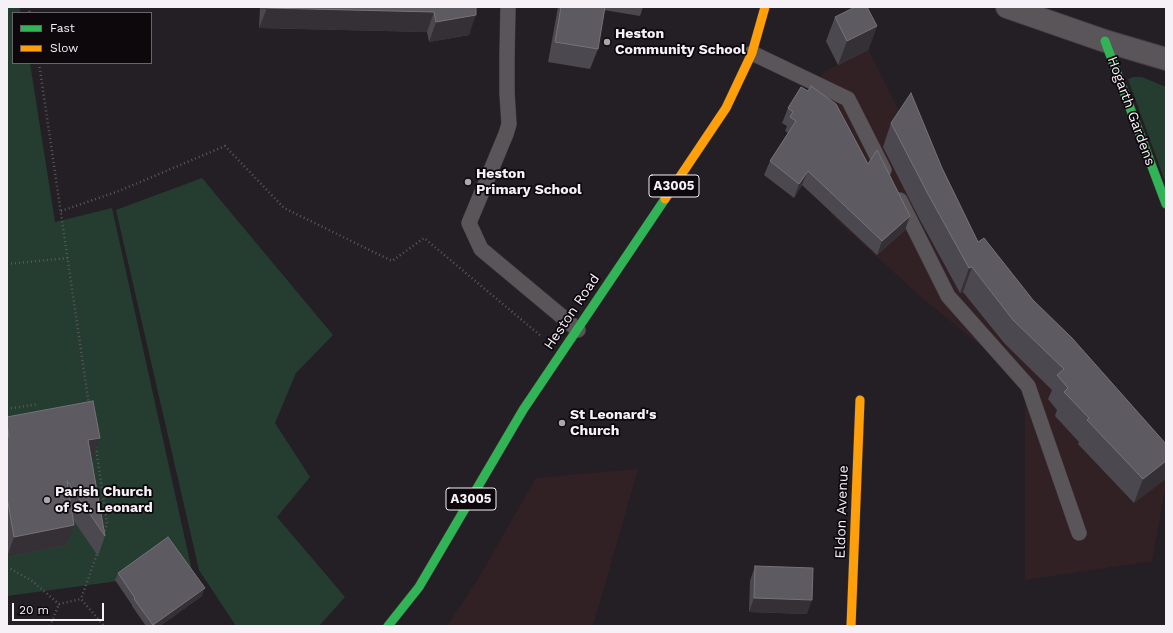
<!DOCTYPE html>
<html>
<head>
<meta charset="utf-8">
<style>
	body { margin:0 }
	#map { position:relative; width:1173px; height:633px; overflow:hidden; background:#241f24; font-family:"Work Sans",sans-serif }
	canvas { display:block }
	.frame { position:absolute; inset:0; border:8px solid #f6f0f7; pointer-events:none }
	.legend { position:absolute; left:12px; top:12px; width:140px; height:52px; box-sizing:border-box; background:#0c080c; border:1px solid #6a656a; margin:0; padding:5px 7px; list-style:none; font-size:12px; color:#f6f0f7 }
	.legend li { display:flex; align-items:center; gap:8px; height:20px }
	.legend b { width:20px; border:1px solid #6a656a }
	.scale { position:absolute; left:12px; top:603px; width:92px; height:18px; box-sizing:border-box; border:2px solid #f6f0f7; border-top:0; padding-left:5px; font-size:12px; line-height:14px; white-space:nowrap; color:#f6f0f7; -webkit-text-stroke:3px #0c080c; paint-order:stroke }
</style>
</head>
<body>
<div id="map">
<canvas width="1173" height="633"></canvas>
<div class="frame"></div>
<ul class="legend">
<li><b style="height:5px;background:#30b455"></b>Fast</li>
<li><b style="height:5px;background:#ff9f0a"></b>Slow</li>
</ul>
<div class="scale">20 m</div>
</div>
<script>
const ctx = document.querySelector('canvas').getContext('2d');
ctx.lineJoin = 'round';
function fill(path, color) { ctx.fillStyle = color; ctx.fill(path, 'evenodd'); }
const poly = rows => new Path2D(rows.map(r => 'M' + r).join(''));
function strokePath(path, color, width, dash) { ctx.strokeStyle = color; ctx.lineWidth = width; ctx.lineCap = dash ? 'butt' : 'round'; ctx.setLineDash(dash || []); ctx.stroke(path); }
function drawText(font, color, halo, rows, align = 'center') {
  ctx.font = font + ' "Work Sans",sans-serif'; ctx.lineWidth = 3.5; ctx.setLineDash([]); ctx.textBaseline = 'middle'; ctx.strokeStyle = halo; ctx.fillStyle = color; for (const [text, x, y, turn = 0] of rows) {
    ctx.save(); ctx.translate(x, y); ctx.rotate((+turn || 0) * Math.PI / 180); ctx.textAlign = isNaN(turn) ? turn : align; if (halo) ctx.strokeText(text, 0, 0); ctx.fillText(text, 0, 0); ctx.restore();
  }
}
const commercial = poly([
	[856,25,902,117,933,192,1166,474,1166,483,1152,561,1025,580,1025,392,997,359,922,298,830,214,865,172,806,98,825,71,838,65,826,41],
	[638,469,593,626,447,626,475,584,536,478]
]);
const green = poly([
	[7,7,19,7,21,13,13,13,13,63,30,63,55,222,112,208,192,571,7,596],
	[1134,77,1142,77,1166,87,1166,184,1128,79],
	[202,178,333,335,296,373,275,423,310,477,277,517,345,597,319,626,236,626,199,570,116,210]
]);
const path = poly([
	[28,7,30,13],
	[39,63,89,405],
	[61,211,119,191,225,146,284,208,392,261,424,238,541,336],
	[7,264,68,258],
	[7,409,38,404],
	[96,447,107,524,104,533],
	[98,551,81,599,104,626],
	[7,567,31,580,59,604,81,599],
	[50,626,59,604]
]);
const lane = poly([
	[508,7,507,56,507,93,509,124,506,134,469,223,481,249,578,330],
	[752,53,848,99,884,170],
	[900,200,948,296,1028,386,1079,533]
]);
const street = poly([
	[1007,7,1105,41,1166,59]
]);
const fast = poly([
	[1105,41,1166,204],
	[388,626,419,587,523,410,665,199]
]);
const slow = poly([
	[665,199,726,108,752,53,765,7],
	[851,626,860,400]
]);
const wall = poly([
	[260,7,476,7,469,35,429,42,427,32,259,28],
	[558,7,643,7,640,16,604,10,598,49,590,69,548,62],
	[835,17,877,26,868,50,838,65,826,41],
	[801,87,905,230,877,255,802,185,794,198,764,175,770,161,788,133,785,131,787,126,782,123,788,108],
	[891,123,942,168,978,242,1033,300,1166,444,1134,503,1078,444,1079,442,1055,416,1057,410,1048,399,1052,390,1005,344,963,292,960,293,919,218,883,147],
	[7,417,93,458,91,458,105,536,98,556,74,521,67,545,7,557],
	[755,566,807,614,749,612,750,581],
	[118,573,202,596,160,626,146,626,132,606,132,605,115,580]
]);
const shadedWall = poly([
	[267,8,434,12,427,32,259,28],
	[476,15,469,35,429,42,436,22],
	[877,26,868,50,838,65,847,41],
	[808,171,802,185,794,198,799,184],
	[910,216,905,230,877,255,882,241],
	[972,267,963,292,960,293,969,268],
	[100,438,93,458,81,460,88,440],
	[1166,461,1166,479,1134,503,1143,479],
	[74,525,67,545,7,557,14,537],
	[205,588,202,596,160,626,153,626,153,625],
	[754,598,812,600,807,614,749,612]
]);
const building = poly([
	[267,7,476,7,476,15,436,22,434,12,267,8,267,7],
	[561,7,605,7,598,49,555,42,561,7],
	[855,7,867,7,877,26,847,41,835,17,855,7],
	[811,86,836,104,868,164,877,150,910,216,882,241,808,171,799,184,770,161,796,121,790,117,793,112,788,108,801,87,808,91,811,86],
	[911,93,942,168,978,242,984,238,1033,300,1072,338,1166,444,1166,461,1143,479,1087,420,1089,418,1064,392,1068,388,1057,375,1064,369,1013,320,972,267,969,268,928,194,891,123,911,93],
	[93,401,100,438,88,440,105,536,67,481,74,525,14,537,7,497,7,438,9,437,7,424,7,417,93,401],
	[168,537,205,588,153,625,134,599,135,598,118,573,168,537],
	[755,566,813,568,812,600,754,598,755,566]
]);
const markers = [
	[607,42,4,"#aca7ad"],
	[468,182,4,"#aca7ad"],
	[562,423,4,"#aca7ad"],
	[47,500,4,"#aca7ad"]
];
const shields = [
	[674,186,50],
	[471,499,50]
];
const shieldNames = [
	["A3005",674,186],
	["A3005",471,499]
];
const poiNames = [
	["Heston",615,34],
	["Community School",615,50],
	["Heston",476,174],
	["Primary School",476,190],
	["St Leonard's",570,415],
	["Church",570,431],
	["Parish Church",55,492],
	["of St. Leonard",55,508]
];
const streetNames = [
	["Hogarth Gardens",1131,111,70],
	["Heston Road",572,312,-56],
	["Eldon Avenue",842,512,-88]
];
fill(commercial, '#322124');
fill(green, '#253c31');
strokePath(lane, '#3f3b3f', 16);
strokePath(street, '#3f3b3f', 24);
strokePath(fast, '#3f3b3f', 10);
strokePath(slow, '#3f3b3f', 10);
strokePath(path, '#5b585b', 2.5, [1, 3]);
strokePath(lane, '#595559', 15);
strokePath(street, '#595559', 22);
strokePath(fast, '#30b455', 9);
strokePath(slow, '#ff9f0a', 9);
fill(wall, '#4b494f');
fill(shadedWall, '#343036');
fill(building, '#5d5b61');
strokePath(building, '#757278', 1);
for (const [x, y, r, color] of markers) { const dot = new Path2D(); dot.arc(x, y, r, 0, 2 * Math.PI); ctx.fillStyle = color; ctx.fill(dot); strokePath(dot, '#0c080c', 1.5); }
for (const [x, y, w] of shields) { const box = new Path2D(); box.roundRect(x - w / 2, y - 11, w, 22, 3); ctx.fillStyle = '#0c080c'; ctx.fill(box); strokePath(box, '#f6f0f7', 1); }
drawText('bold 13px', '#f6f0f7', null, shieldNames);
drawText('bold 14px', '#f6f0f7', '#0c080c', poiNames, 'left');
drawText('14px', '#f6f0f7', '#0c080c', streetNames);
</script>
</body>
</html>
